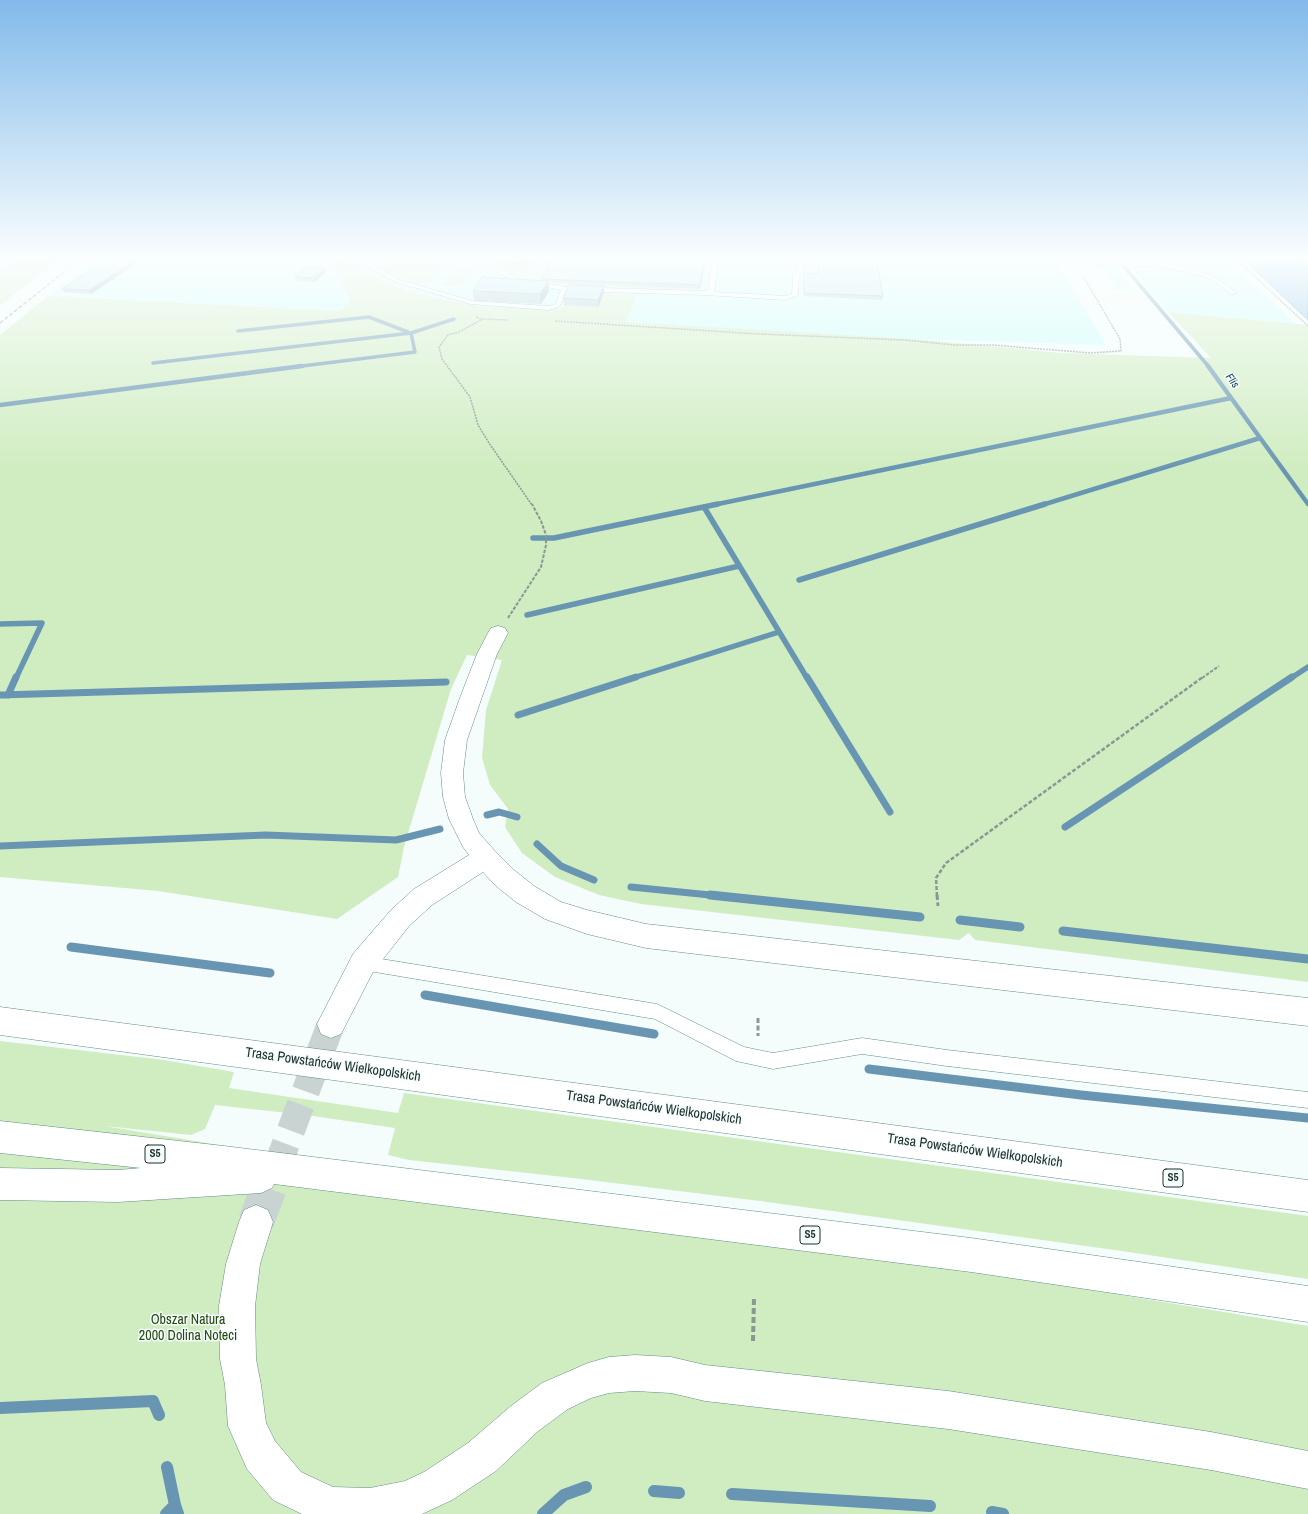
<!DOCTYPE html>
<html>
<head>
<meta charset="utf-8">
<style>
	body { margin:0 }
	canvas { display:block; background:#f4fdfc }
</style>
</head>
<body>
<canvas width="1308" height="1514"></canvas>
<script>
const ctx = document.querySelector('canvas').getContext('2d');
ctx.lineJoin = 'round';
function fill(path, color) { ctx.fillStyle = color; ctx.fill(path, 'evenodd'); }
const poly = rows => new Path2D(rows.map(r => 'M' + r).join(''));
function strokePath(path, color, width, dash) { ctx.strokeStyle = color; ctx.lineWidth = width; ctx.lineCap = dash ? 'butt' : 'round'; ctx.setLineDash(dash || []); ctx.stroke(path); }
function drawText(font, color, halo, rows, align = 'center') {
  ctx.font = font + ' "Archivo Narrow",sans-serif'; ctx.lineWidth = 3; ctx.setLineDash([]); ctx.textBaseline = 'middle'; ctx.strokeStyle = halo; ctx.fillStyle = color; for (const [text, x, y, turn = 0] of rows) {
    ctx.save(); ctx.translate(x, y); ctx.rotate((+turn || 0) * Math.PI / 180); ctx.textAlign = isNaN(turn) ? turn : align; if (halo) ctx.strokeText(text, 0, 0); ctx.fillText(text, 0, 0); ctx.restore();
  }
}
const built = poly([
	[101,257,329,257,350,301,340,311,48,296],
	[348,257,1054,257,1106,345,917,339,677,326,471,307,466,304,414,293,386,283,362,270],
	[1093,257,1224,257,1296,324,1168,312,1131,267,1116,266,1132,290,1117,289]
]);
const green = poly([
	[21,257,61,257,0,306,0,272],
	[497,257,539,257,528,275,519,277,498,269,492,265],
	[547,257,553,257,540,282,700,289,694,292,554,285,539,282,537,277],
	[352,261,362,270,386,283,414,293,474,306,546,310,560,309,564,305,598,307,604,293,569,291,613,292,613,294,637,295,626,322,917,339,1061,353,1211,358,1168,312,1308,325,1308,982,975,940,969,933,959,940,641,904,599,895,555,877,522,853,505,827,508,809,490,785,482,758,486,710,502,660,467,655,451,689,404,847,398,877,337,919,158,891,0,877,0,335,48,296,340,311,350,301,332,263],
	[390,263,437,265,443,269,433,281,416,284,380,269,380,267],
	[455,269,474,269,463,284,457,286,442,285],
	[0,1041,164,1060,234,1072,229,1088,398,1113,404,1093,1308,1216,1308,1279,1122,1251,760,1201,573,1178,409,1160,388,1155,395,1128,306,1115,215,1105,205,1129,191,1135,105,1126,1308,1326,1308,1514,0,1514]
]);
const water = poly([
	[1241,257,1297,257,1308,266,1308,320,1241,257]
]);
const streamFar5 = poly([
	[1116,257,1209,367],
	[238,331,369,317,408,332],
	[153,363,411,333],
	[294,367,415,352,411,333,454,319]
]);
const streamFar4 = poly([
	[1208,366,1308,504],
	[0,405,302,366],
	[713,505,1231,398],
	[1042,505,1260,438]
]);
const streamFar3 = poly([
	[704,507,807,678],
	[533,538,554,538,718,504],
	[799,580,1045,504],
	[527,615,739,566],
	[0,624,42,623,16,678],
	[633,678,779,632],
	[1291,678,1308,667]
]);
const streamFar2 = poly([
	[807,677,890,812],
	[0,695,446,682],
	[8,695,16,677],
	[518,715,636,677],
	[487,815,499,812,517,817],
	[1065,827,1292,677],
	[537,844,561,866,594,880],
	[0,846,266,835,396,840,440,829],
	[631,887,720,896]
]);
const streamFar1 = poly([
	[710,895,920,917],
	[960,920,1020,927],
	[1063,931,1308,959],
	[71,947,270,973],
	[425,995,654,1034],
	[869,1069,1081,1095,1308,1118]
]);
const stream = poly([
	[0,1408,153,1401,159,1415],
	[167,1467,175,1505],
	[654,1491,679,1493],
	[732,1494,930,1506],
	[992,1512,1003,1514],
	[166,1514,175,1505,178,1514],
	[543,1514,564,1495,586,1487]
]);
const minorTunnelFar1 = poly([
	[276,1170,331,1024]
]);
const minorTunnel = poly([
	[256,1222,276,1169]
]);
const pathFar4 = poly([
	[338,257,341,262,348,265],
	[1234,257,1308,326],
	[1302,257,1308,263],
	[476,317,481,319,508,320],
	[481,320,459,332,448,335,439,347,442,359,470,397,478,425,489,443,532,505],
	[555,321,759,334,904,340,954,345,993,345,1090,353,1121,351,1120,339,1083,276]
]);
const pathFar3 = poly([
	[508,618,541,567,546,545,546,535,541,521,532,504],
	[1202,678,1219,666]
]);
const pathFar2 = poly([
	[937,896,936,878,946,863,1203,677]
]);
const pathFar1 = poly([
	[937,895,938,906],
	[758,1018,758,1036]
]);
const path = poly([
	[753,1341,754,1298]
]);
const service = poly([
	[356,257,362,257,365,259,403,260,416,257,427,257,403,264,369,263,400,280,472,301,548,306,555,305,561,290,514,280,462,257,470,257,518,278,565,287,705,291,708,290,713,257,719,257,714,292,786,296,792,294,793,276,798,271,798,257,804,257,804,271,799,276,798,295,786,300,706,295,567,291,559,307,548,310,470,304,396,282,368,267,356,257],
	[1074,260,1164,263,1189,268,1211,275,1237,293,1232,294,1207,277,1164,267,1072,263,1071,262,1074,260],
	[363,956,657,1004,744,1047,773,1053,862,1038,947,1050,1308,1092,1308,1108,947,1066,862,1054,773,1069,736,1061,655,1019,363,970,358,968,356,963,358,958,363,956]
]);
const minor = poly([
	[1067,257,1077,257,1079,262,1074,265,1070,264,1067,257],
	[498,626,505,628,508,633,497,654,467,740,463,773,465,797,473,819,479,833,494,850,514,870,534,886,561,902,587,910,646,924,1308,998,1308,1026,646,948,587,934,545,919,516,902,496,886,483,872,432,905,409,926,373,972,341,1034,331,1038,321,1034,317,1024,353,954,391,910,414,889,469,855,463,847,449,819,443,797,441,773,445,740,461,695,477,654,488,633,491,628,498,626],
	[256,1205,268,1210,273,1222,260,1264,255,1306,256,1359,261,1385,266,1423,275,1441,301,1472,333,1487,370,1488,405,1481,424,1472,468,1443,511,1406,542,1383,588,1363,609,1357,635,1355,671,1357,705,1365,948,1391,1211,1432,1308,1451,1308,1489,1211,1470,948,1429,705,1401,671,1393,635,1391,609,1393,591,1398,568,1409,537,1432,496,1471,452,1500,422,1514,302,1514,273,1500,247,1469,228,1426,225,1385,220,1359,219,1306,226,1264,239,1222,244,1210,256,1205]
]);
const motorway = poly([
	[0,1007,1308,1180,1308,1212,0,1035,0,1007],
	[0,1121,224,1146,971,1238,1308,1286,1308,1322,971,1272,274,1184,272,1188,261,1193,118,1202,0,1200,0,1168,118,1170,141,1168,0,1153,0,1121]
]);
const rail = poly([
	[0,323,83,257]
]);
const wall = poly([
	[146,257,91,294,64,292,62,289],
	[706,257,700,289,548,282,549,291,541,304,474,301,473,291,542,280,542,279],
	[817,257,876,257,883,296,882,300,804,296,804,273,818,274],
	[508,260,526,260,526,263,513,266,508,264],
	[326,272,315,282,296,281,295,277],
	[604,286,604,293,598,307,564,305,563,298]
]);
const shadedWall = poly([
	[2,257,7,257,7,258,0,263,0,259],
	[140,257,146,257,91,294,89,290],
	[705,257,706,257,700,289,700,285],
	[526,260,526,263,513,266,512,263],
	[325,268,326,272,315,282,314,278],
	[548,281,549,291,541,304,540,294],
	[604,286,604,293,598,307,598,300]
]);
const building = poly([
	[113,257,140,257,89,290,62,289,113,257],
	[519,257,522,257,526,260,512,263,508,260,519,257],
	[553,257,705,257,700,285,542,279,553,257],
	[818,257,876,257,883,296,804,293,804,273,818,274,818,257],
	[307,267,325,268,314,278,295,277,307,267],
	[482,277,548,281,540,294,473,291,482,277],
	[569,285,604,286,598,300,563,298,569,285]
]);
const farWaternames = [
	["Flis",1232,381,54]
];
const shields = [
	[155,1154,20],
	[1173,1178,20],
	[810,1235,20]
];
const shieldNames = [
	["S5",155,1154],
	["S5",1173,1178],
	["S5",810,1235]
];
const nearStreetnames = [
	["Trasa Powstańców Wielkopolskich",333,1065,8],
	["Trasa Powstańców Wielkopolskich",654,1108,8],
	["Trasa Powstańców Wielkopolskich",975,1151,8]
];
const nearParknames = [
	["Obszar Natura",188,1320],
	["2000 Dolina Noteci",188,1336]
];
fill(built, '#c8fff9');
fill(green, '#d0edc1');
fill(water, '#89c2ec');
strokePath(water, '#6896b2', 1);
strokePath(streamFar5, '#6896b2', 3.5);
strokePath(streamFar4, '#6896b2', 4.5);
strokePath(streamFar3, '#6896b2', 5.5);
strokePath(streamFar2, '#6896b2', 7);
strokePath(streamFar1, '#6896b2', 9);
strokePath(stream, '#6896b2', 12);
strokePath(minorTunnelFar1, '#c9d4d2', 28, [28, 14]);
strokePath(minorTunnel, '#c9d4d2', 36, [36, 18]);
strokePath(service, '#628c87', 1);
strokePath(minor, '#628c87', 1);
strokePath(motorway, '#628c87', 1);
strokePath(pathFar4, '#899795', 1.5, [2, 1]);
strokePath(pathFar3, '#899795', 2, [3.5, 1.5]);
strokePath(pathFar2, '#899795', 2.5, [4, 2]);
strokePath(pathFar1, '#899795', 3, [5, 2.5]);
strokePath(path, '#899795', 4, [6, 3]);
fill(service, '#fff');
fill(minor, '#fff');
fill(motorway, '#fff');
strokePath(rail, '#879594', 1.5, [4, 2]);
fill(wall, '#a2c7cf');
fill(shadedWall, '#84a2a9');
fill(building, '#bce7f1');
strokePath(building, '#84a2a9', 1);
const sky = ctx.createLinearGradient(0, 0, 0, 469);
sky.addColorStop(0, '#82baea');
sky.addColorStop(0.55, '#fafefe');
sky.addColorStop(1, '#fafefe00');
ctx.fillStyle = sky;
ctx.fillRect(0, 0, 1308, 469);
drawText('italic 11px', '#093753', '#f4fdfc', farWaternames);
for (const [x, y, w] of shields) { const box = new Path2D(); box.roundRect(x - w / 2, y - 9, w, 18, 3); ctx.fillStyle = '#f4fdfc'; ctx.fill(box); strokePath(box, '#1c2e2c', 1); }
drawText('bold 11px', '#1c2e2c', null, shieldNames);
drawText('14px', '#1c2e2c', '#f4fdfc', nearStreetnames);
drawText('14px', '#25460e', '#f4fdfc', nearParknames);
</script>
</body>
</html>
